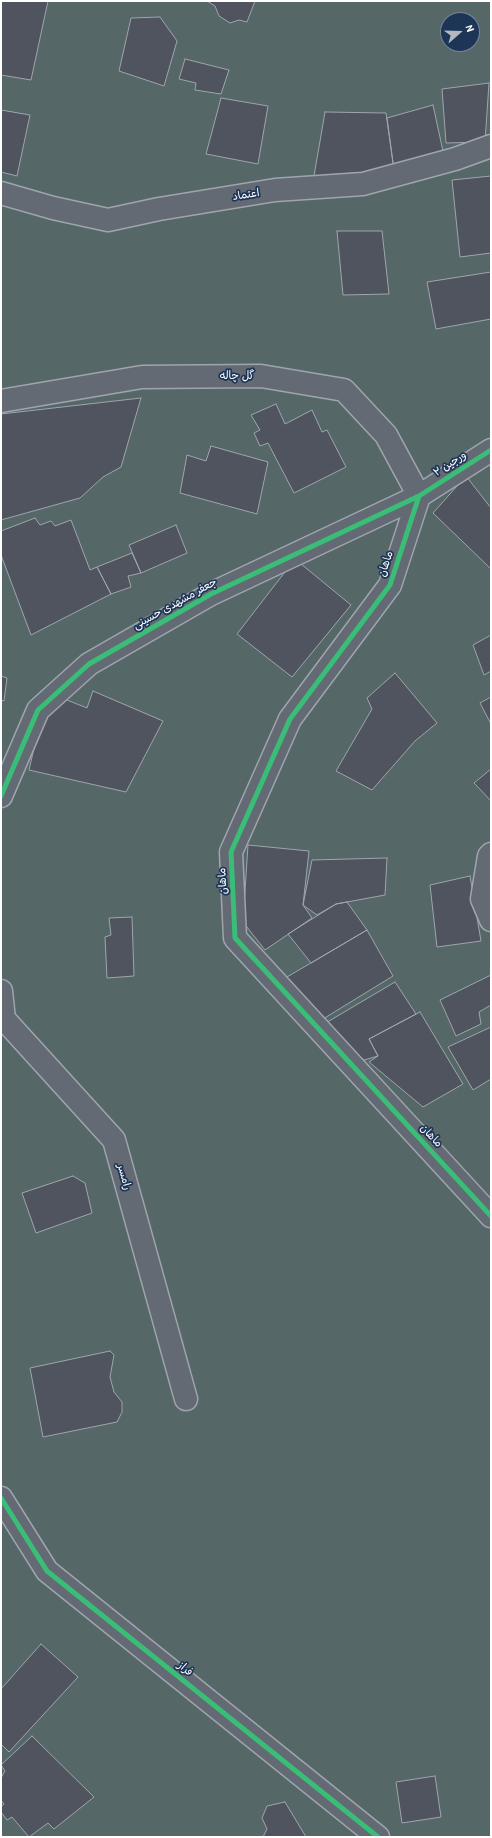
<!DOCTYPE html>
<html>
<head>
<meta charset="utf-8">
<style>
	body { margin:0 }
	#map { position:relative; width:492px; height:1838px; overflow:hidden; background:#2a374a; font-family:"Patrick Hand",sans-serif }
	canvas { display:block }
	.frame { position:absolute; inset:0; border:2px solid #fff; pointer-events:none }
	.north { position:absolute; left:440px; top:12px; width:40px; height:40px; box-sizing:border-box; background:#1d3557; border:1px solid #77869a; border-radius:50%; rotate:70deg; font-size:11px; font-weight:700; line-height:16px; text-align:center; color:#fff }
	.north::after { content:''; display:block; margin:auto; width:14px; height:18px; background:#b4b9c0; clip-path:polygon(50% 0,100% 100%,50% 72%,0 100%) }
</style>
</head>
<body>
<div id="map">
<canvas width="492" height="1838"></canvas>
<div class="frame"></div>
<div class="north">N</div>
</div>
<script>
const ctx = document.querySelector('canvas').getContext('2d');
ctx.lineJoin = 'round';
function fill(path, color) { ctx.fillStyle = color; ctx.fill(path, 'evenodd'); }
const poly = rows => new Path2D(rows.map(r => 'M' + r).join(''));
function strokePath(path, color, width, dash) { ctx.strokeStyle = color; ctx.lineWidth = width; ctx.lineCap = dash ? 'butt' : 'round'; ctx.setLineDash(dash || []); ctx.stroke(path); }
function drawText(font, color, halo, rows, align = 'center') {
  ctx.font = font + ' "Patrick Hand","Playpen Sans Arabic",sans-serif'; ctx.lineWidth = 3.5; ctx.setLineDash([]); ctx.textBaseline = 'middle'; ctx.strokeStyle = halo; ctx.fillStyle = color; for (const [text, x, y, turn = 0] of rows) {
    ctx.save(); ctx.translate(x, y); ctx.rotate((+turn || 0) * Math.PI / 180); ctx.textAlign = isNaN(turn) ? turn : align; if (halo) ctx.strokeText(text, 0, 0); ctx.fillText(text, 0, 0); ctx.restore();
  }
}
const green = poly([
	[1,1,491,1,491,1837,1,1837],
	[448,20,472,20,472,44,448,44]
]);
const building = poly([
	[1,1,48,1,31,80,1,75,1,1],
	[207,1,255,1,247,22,239,20,230,23,219,16,215,6,207,1],
	[160,17,177,41,164,86,119,71,131,18,160,17],
	[185,59,229,70,221,94,195,90,196,83,179,79,185,59],
	[489,83,485,142,446,143,442,89,489,83],
	[221,98,268,106,258,164,206,154,221,98],
	[433,105,444,156,394,170,387,118,433,105],
	[1,110,30,115,17,176,1,172,1,110],
	[325,112,386,113,394,170,314,176,325,112],
	[491,176,491,253,460,257,452,180,491,176],
	[337,231,382,231,389,294,343,295,337,231],
	[491,272,491,319,436,329,427,282,491,272],
	[141,398,121,467,103,477,80,498,1,520,1,414,141,398],
	[276,404,285,424,312,410,322,432,327,430,346,467,294,493,268,443,260,446,254,433,260,430,251,415,276,404],
	[211,446,268,462,257,514,180,493,187,455,206,461,211,446],
	[466,476,491,508,491,569,433,513,466,476],
	[35,518,40,525,51,521,55,526,71,520,90,570,97,567,111,594,31,635,1,555,1,531,35,518],
	[176,525,187,553,141,573,129,545,176,525],
	[132,553,141,573,128,576,131,587,111,594,97,567,132,553],
	[295,559,351,605,292,677,237,634,295,559],
	[491,635,491,671,484,675,473,645,491,635],
	[395,673,437,723,415,741,372,790,336,771,372,709,367,698,395,673],
	[1,676,7,678,4,701,1,700,1,676],
	[93,691,163,721,126,792,29,770,40,722,57,696,87,708,93,691],
	[491,697,491,724,480,703,491,697],
	[491,769,491,801,474,783,491,769],
	[248,845,309,851,303,905,312,918,265,950,243,922,248,845],
	[387,858,385,895,336,904,317,915,303,905,312,860,387,858],
	[470,876,481,941,437,947,430,885,470,876],
	[347,902,367,930,311,963,288,934,336,904,347,902],
	[132,917,134,976,107,978,105,937,111,935,109,918,132,917],
	[367,930,393,976,323,1019,287,977,367,930],
	[491,975,491,1005,479,1012,481,1024,456,1036,440,1000,491,975],
	[395,982,416,1014,369,1039,378,1056,364,1060,346,1048,324,1024,395,982],
	[420,1012,463,1084,423,1107,369,1062,378,1056,369,1039,420,1012],
	[491,1027,491,1079,473,1090,448,1047,491,1027],
	[73,1176,85,1183,92,1213,36,1233,22,1193,73,1176],
	[110,1351,114,1355,110,1377,114,1392,122,1402,122,1412,117,1422,43,1437,30,1368,110,1351],
	[41,1644,78,1677,9,1752,1,1744,1,1689,41,1644],
	[32,1736,94,1797,54,1829,48,1823,29,1837,12,1817,7,1820,1,1812,1,1807,4,1804,1,1800,1,1778,5,1771,1,1765,32,1736],
	[435,1776,441,1817,402,1823,396,1782,435,1776],
	[285,1802,306,1837,263,1837,267,1829,262,1818,267,1806,285,1802]
]);
const minor = poly([
	[1,193,53,208,108,220,159,209,275,190,363,184,455,159,491,146],
	[1,401,142,377,261,376,344,390,386,435,419,496],
	[419,496,390,585,290,719,231,852,235,938,491,1216],
	[1,796,38,710,89,664,211,594,419,496,491,450],
	[491,854,489,856,482,899,491,920],
	[1,991,4,1019,114,1140,186,1399],
	[1,1498,47,1571,378,1837]
]);
const cycleway = poly([
	[419,496,390,585,290,719,231,852,235,938,491,1216],
	[1,796,38,710,89,664,211,594,419,496,491,450],
	[1,1498,47,1571,378,1837]
]);
const streetNames = [
	["اعتماد",246,195,-9],
	["گل چاله",237,376],
	["ورجین ۲",450,464,-33],
	["ماهان",386,564,-72],
	["جعفر مشهدی حسینی",175,604,-29],
	["ماهان",223,881,-93],
	["ماهان",431,1136,47],
	["رامسر",124,1177,74],
	["فراز",185,1669,39]
];
fill(green, '#556767');
fill(building, '#4f545f');
strokePath(building, '#9fa5ae', 1);
strokePath(minor, '#9fa5ae', 25);
strokePath(minor, '#636a74', 22);
strokePath(cycleway, '#3abd76', 5);
drawText('11px', '#fff', '#1d3557', streetNames);
</script>
</body>
</html>
